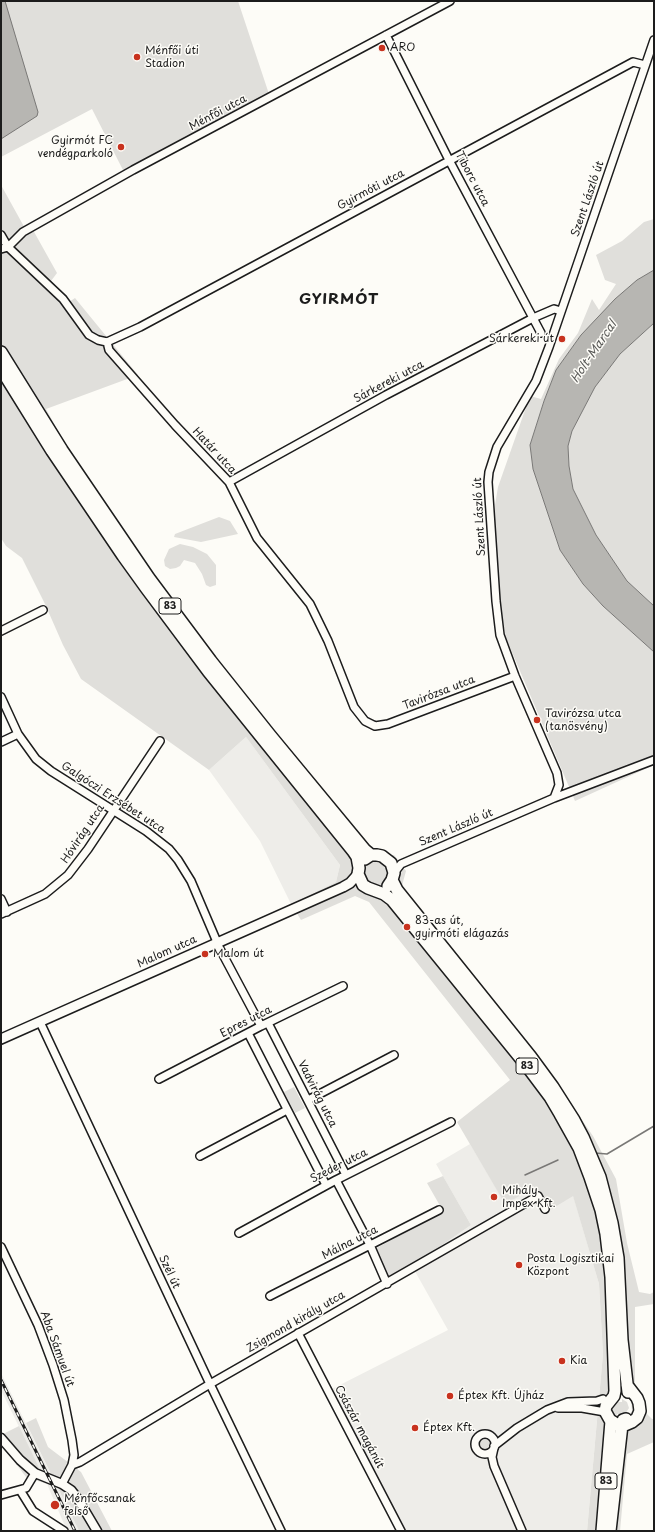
<!DOCTYPE html>
<html>
<head>
<meta charset="utf-8">
<style>
	body { margin:0 }
	#map { position:relative; width:655px; height:1532px; overflow:hidden; background:#fdfcf7; font-family:"Playpen Sans",sans-serif }
	canvas { display:block }
	.frame { position:absolute; inset:0; border:2px solid #1c1c1c; pointer-events:none }
</style>
</head>
<body>
<div id="map">
<canvas width="655" height="1532"></canvas>
<div class="frame"></div>
</div>
<script>
const ctx = document.querySelector('canvas').getContext('2d');
ctx.lineJoin = 'round';
function fill(path, color) { ctx.fillStyle = color; ctx.fill(path, 'evenodd'); }
const poly = rows => new Path2D(rows.map(r => 'M' + r).join(''));
function strokePath(path, color, width, dash) { ctx.strokeStyle = color; ctx.lineWidth = width; ctx.lineCap = dash ? 'butt' : 'round'; ctx.setLineDash(dash || []); ctx.stroke(path); }
function drawText(font, color, halo, rows, align = 'center') {
  ctx.font = font + ' "Playpen Sans",sans-serif'; ctx.lineWidth = 3; ctx.setLineDash([]); ctx.textBaseline = 'middle'; ctx.strokeStyle = halo; ctx.fillStyle = color; for (const [text, x, y, turn = 0] of rows) {
    ctx.save(); ctx.translate(x, y); ctx.rotate((+turn || 0) * Math.PI / 180); ctx.textAlign = isNaN(turn) ? turn : align; if (halo) ctx.strokeText(text, 0, 0); ctx.fillText(text, 0, 0); ctx.restore();
  }
}
const built = poly([
	[246,737,340,865,336,882,291,904,260,841,209,770],
	[470,1144,505,1203,534,1187,573,1195,599,1284,603,1354,587,1531,402,1531,330,1390,448,1330,412,1266,471,1225,436,1164],
	[1,1373,79,1531,67,1531,47,1484,1,1390]
]);
const green = poly([
	[1,1,238,1,270,97,124,172,92,109,1,157],
	[1,185,27,232,33,230,57,273,51,281,69,302,75,298,138,375,46,409,82,474,130,549,372,854,394,855,406,871,400,893,553,1078,593,1136,616,1179,627,1243,639,1292,650,1294,654,1292,654,1304,635,1307,635,1402,652,1419,654,1419,654,1442,627,1454,620,1531,587,1531,603,1354,599,1284,573,1196,550,1210,534,1188,505,1204,457,1122,510,1080,369,902,355,896,301,920,291,904,336,882,340,865,246,737,209,770,81,679,63,645,45,604,22,558,6,546,1,538],
	[619,1394,625,1396,631,1401,632,1411,628,1416,613,1420,608,1404],
	[654,219,654,270,637,280,581,335,556,370,544,401,530,445,533,469,560,550,583,584,603,606,654,652,654,765,575,801,506,638,499,599,494,511,498,487,530,396,541,399,559,359,578,333,592,299,599,310,616,284,605,280,596,255,622,241,644,222],
	[654,323,654,606,627,581,596,535,573,489,569,466,568,446,572,431,595,387,620,354],
	[219,517,230,521,238,534,201,542,174,537,175,534],
	[180,544,193,547,207,554,216,565,216,585,210,587,206,585,202,574,195,563,184,560,180,566,176,568,170,569,165,566,164,560,169,549],
	[294,1087,305,1108,295,1113,284,1092],
	[443,1176,471,1225,412,1266,388,1279,373,1250,443,1211,427,1183],
	[622,1399,627,1402,629,1408,625,1414,617,1414,616,1418,613,1416,610,1409,616,1402,622,1402],
	[36,1418,48,1447,81,1472,112,1531,79,1531,26,1423],
	[19,1426,47,1484,26,1477,1,1444,1,1435],
	'479 1444a6 6 0 1 1 12 0a6 6 0 1 1-12 0Z'
]);
const water = poly([
	[1,1,5,1,38,112,37,116,1,139,1,1],
	[654,270,654,323,620,354,595,387,572,431,568,446,569,466,573,489,596,535,627,581,654,606,654,652,603,606,583,584,560,550,533,469,530,445,544,401,556,370,581,335,615,299,637,280,654,270]
]);
const stream = poly([
	[595,1153,607,1154,654,1126],
	[525,1175,558,1160]
]);
const minor = poly([
	[386,35,449,160,541,333],
	[1,235,8,247,63,299,89,335,98,340,107,342,109,350,175,425,229,482,257,538,310,604,328,641,354,707,365,721,375,726,388,724,515,676],
	[1,249,8,247,23,232,133,170,450,1],
	[107,342,140,327,633,62,645,65],
	[229,482,386,395,533,318,554,309,561,311],
	[1,631,43,610],
	[1,697,18,734,36,759,51,771,146,831,169,849,178,860,191,881,220,949,261,1026],
	[1,742,18,734],
	[554,798,559,785,557,773,515,676,500,635,496,601,488,482,489,472,497,447,536,381,549,347,654,40],
	[394,873,401,864,554,798,654,760],
	[1,899,7,912],
	[1,914,45,894,68,875,88,849,160,741],
	[40,1022,210,1384,281,1531],
	[268,1023,346,1175],
	[248,1033,326,1185],
	[159,1079,261,1026,343,986],
	[308,1100,394,1055],
	[200,1156,287,1110],
	[336,1180,370,1245,387,1284],
	[239,1233,336,1180,451,1122],
	[1,1247,38,1325,53,1365,64,1400,72,1440,74,1455,72,1465,62,1484],
	[270,1296,439,1210],
	[298,1333,401,1531],
	[558,1408,582,1408,605,1412],
	'475 1444a10 10 0 1 1 20 0a10 10 0 1 1-20 0Z',
	[494,1446,517,1428,547,1410,568,1402,597,1401,603,1399],
	[494,1448,492,1457,494,1466,522,1531],
	[72,1465,80,1462,210,1384,538,1196,545,1209],
	[20,1490,33,1511,64,1531],
	[1,1495,26,1488,35,1473]
]);
const tertiary = poly([
	[1,1438,20,1460,35,1473,62,1484,71,1490,78,1499,97,1531]
]);
const secondary = poly([
	[1,1039,343,887,350,883,358,874]
]);
const primary = poly([
	[1,352,62,450,149,578,211,661,270,735,365,850,371,855],
	[1,369,52,451,123,556,146,588,208,671,353,851,357,857,359,868,358,874,363,885,368,888,384,894,392,900,526,1065,550,1097,560,1114,579,1148,590,1177,601,1210,606,1234,611,1277,615,1391,614,1396,606,1406,605,1411,610,1420,618,1425,625,1425,632,1422,637,1418,640,1411,639,1403,637,1398,627,1385],
	[365,859,371,855,377,855,382,856,391,863,394,873,392,880,388,886],
	[392,880,397,890,531,1057,553,1087,574,1120,583,1137,600,1177,612,1223,618,1258,622,1340,628,1392],
	[602,1531,611,1421],
	[610,1531,622,1425,623,1420,626,1419]
]);
const rail = poly([
	[1,1380,75,1531]
]);
const markers = [
	[382,48,4,"#c8321e"],
	[137,57,4,"#c8321e"],
	[121,147,4,"#c8321e"],
	[562,339,4,"#c8321e"],
	[537,720,4,"#c8321e"],
	[407,927,4,"#c8321e"],
	[205,954,4,"#c8321e"],
	[494,1197,4,"#c8321e"],
	[519,1265,4,"#c8321e"],
	[562,1361,4,"#c8321e"],
	[450,1396,4,"#c8321e"],
	[415,1428,4,"#c8321e"],
	[55,1505,5,"#c8321e"]
];
const shields = [
	[170,606,22],
	[527,1066,22],
	[606,1481,22]
];
const shieldNames = [
	["83",170,606],
	["83",527,1066],
	["83",606,1481]
];
const poiNames = [
	["ARO",390,48],
	["Ménfői úti",145,51],
	["Stadion",145,64],
	["Gyirmót FC",113,141,"right"],
	["vendégparkoló",113,154,"right"],
	["Sárkereki út",554,339,"right"],
	["Tavirózsa utca",545,714],
	["(tanösvény)",545,727],
	["83-as út,",415,921],
	["gyirmóti elágazás",415,934],
	["Malom út",213,954],
	["Mihály",502,1191],
	["Impex Kft.",502,1204],
	["Posta Logisztikai",527,1259],
	["Központ",527,1272],
	["Kia",570,1361],
	["Éptex Kft. Újház",458,1396],
	["Éptex Kft.",423,1428],
	["Ménfőcsanak",64,1499],
	["felső",64,1512]
];
const streetNames = [
	["Ménfői utca",218,113,-28],
	["Tiborc utca",472,179,62],
	["Gyirmóti utca",371,190,-28],
	["Szent László út",588,199,-71],
	["Sárkereki utca",389,382,-28],
	["Határ utca",214,451,47],
	["Szent László út",480,517,-93],
	["Tavirózsa utca",439,693,-21],
	["Galgóczi Erzsébet utca",113,798,33],
	["Szent László út",456,828,-23],
	["Hóvirág utca",83,834,-56],
	["Malom utca",167,952,-24],
	["Epres utca",246,1022,-27],
	["Vadvirág utca",317,1094,63],
	["Szeder utca",339,1166,-27],
	["Málna utca",350,1243,-27],
	["Szél út",169,1272,65],
	["Zsigmond király utca",296,1322,-30],
	["Aba Sámuel út",57,1349,70],
	["Császár magánút",359,1427,62]
];
const waterNames = [
	["Holt-Marcal",594,352,-56]
];
const districtNames = [
	["GYIRMÓT",339,300]
];
fill(built, '#eeede9');
fill(green, '#e0dfdb');
fill(water, '#b7b6b2');
strokePath(water, '#797876', 1);
strokePath(stream, '#797876', 1.5);
strokePath(minor, '#1c1c1c', 10);
strokePath(tertiary, '#1c1c1c', 11);
strokePath(secondary, '#1c1c1c', 12);
strokePath(primary, '#1c1c1c', 14);
strokePath(minor, '#fdfcf7', 7);
strokePath(tertiary, '#fdfcf7', 8);
strokePath(secondary, '#fdfcf7', 9);
strokePath(primary, '#fdfcf7', 11);
strokePath(rail, '#1c1c1c', 3);
strokePath(rail, '#fdfcf7', 1.5, [4.5]);
for (const [x, y, r, color] of markers) { const dot = new Path2D(); dot.arc(x, y, r, 0, 2 * Math.PI); ctx.fillStyle = color; ctx.fill(dot); strokePath(dot, '#fdfcf7', 1.5); }
for (const [x, y, w] of shields) { const box = new Path2D(); box.roundRect(x - w / 2, y - 8, w, 16, 3); ctx.fillStyle = '#fdfcf7'; ctx.fill(box); strokePath(box, '#1c1c1c', 1); }
drawText('bold 10px', '#1c1c1c', null, shieldNames);
drawText('11px', '#1c1c1c', '#fdfcf7', poiNames, 'left');
drawText('11px', '#1c1c1c', '#fdfcf7', streetNames);
drawText('italic 12px', '#5a5a58', '#fdfcf7', waterNames);
ctx.letterSpacing = '1px';
drawText('bold 15px', '#1c1c1c', '#fdfcf7', districtNames);
ctx.letterSpacing = '0px';
</script>
</body>
</html>
